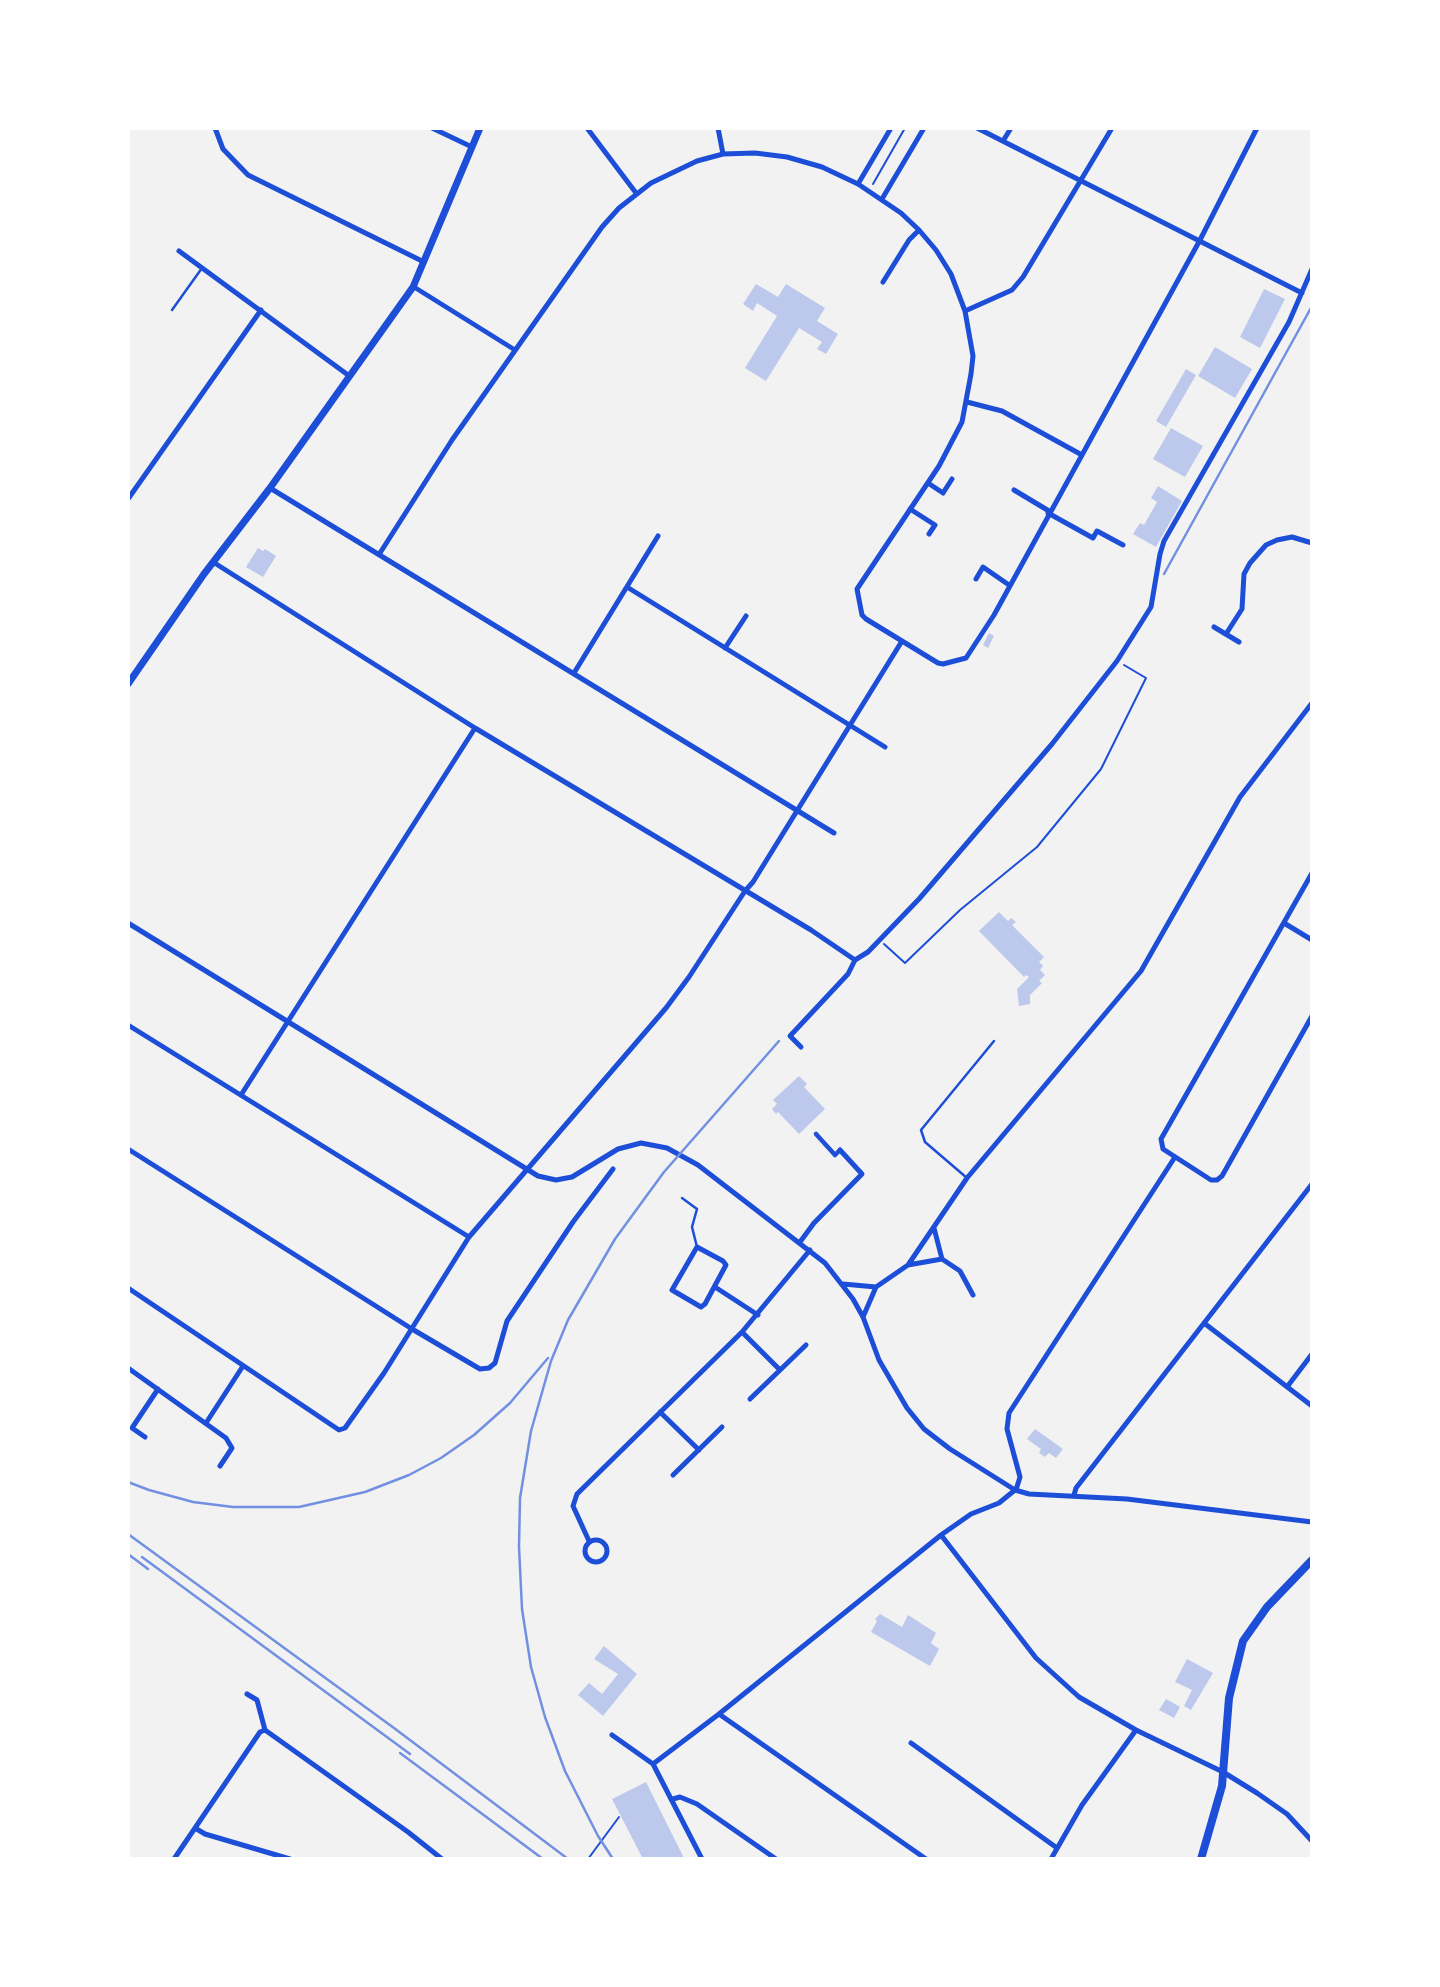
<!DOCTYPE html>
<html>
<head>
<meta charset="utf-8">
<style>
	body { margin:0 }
	#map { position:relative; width:1440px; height:1987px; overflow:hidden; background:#f2f2f2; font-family:Lato,sans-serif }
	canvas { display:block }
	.frame { position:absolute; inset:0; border:130px solid #fff; pointer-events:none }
</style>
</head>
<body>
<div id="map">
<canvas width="1440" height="1987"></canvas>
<div class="frame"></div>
</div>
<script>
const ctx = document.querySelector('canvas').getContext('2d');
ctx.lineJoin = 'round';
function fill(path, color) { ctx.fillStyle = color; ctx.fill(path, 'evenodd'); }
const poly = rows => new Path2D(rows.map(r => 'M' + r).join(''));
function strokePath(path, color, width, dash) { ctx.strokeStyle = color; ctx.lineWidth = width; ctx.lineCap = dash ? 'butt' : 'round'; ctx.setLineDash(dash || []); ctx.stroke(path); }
const building = poly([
	[756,284,778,297,786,284,825,308,817,321,838,334,826,354,817,349,822,342,799,328,766,381,745,368,777,316,757,303,753,311,743,304],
	[1264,289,1285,299,1260,348,1240,337],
	[1215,347,1252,369,1235,398,1198,376],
	[1186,369,1196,375,1166,427,1156,421],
	[1171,428,1203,446,1185,477,1153,459],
	[1158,486,1182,501,1156,547,1133,534,1140,523,1144,525,1157,502,1151,498],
	[258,548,263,551,265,549,276,556,263,577,246,567],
	[989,633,994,636,988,648,983,645],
	[999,912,1008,921,1011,918,1016,922,1012,925,1044,957,1039,962,1043,966,1040,970,1045,975,1039,981,1042,983,1030,995,1030,1004,1019,1006,1017,989,1029,977,1026,975,1024,977,979,931],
	[799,1076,807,1084,804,1087,825,1109,799,1134,778,1112,776,1114,772,1109,777,1104,773,1100],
	[1035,1429,1063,1449,1056,1458,1049,1453,1045,1457,1039,1453,1041,1449,1027,1439],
	[880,1614,902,1627,908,1615,936,1633,931,1643,939,1649,930,1666,871,1632,877,1621,875,1619],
	[604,1646,637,1674,603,1716,578,1695,589,1683,602,1694,618,1674,594,1659],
	[1187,1659,1213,1673,1191,1710,1184,1706,1192,1690,1175,1682],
	[1166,1699,1180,1707,1174,1718,1159,1710],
	[646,1782,684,1858,682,1859,643,1859,612,1799]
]);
const path = poly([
	[873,184,905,128],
	[884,944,905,963,960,910,1037,847,1101,769,1146,678,1124,665],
	[588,1859,619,1817]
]);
const service = poly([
	[172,310,202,268],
	[967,1178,925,1142,921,1130,994,1041],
	[682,1198,697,1209,692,1227,697,1247]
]);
const pedestrian = poly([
	[414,287,515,350],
	[816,1134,835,1155,840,1150]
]);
const minor = poly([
	[215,128,223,149,248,175,424,262],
	[432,128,472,147],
	[587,128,636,193],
	[718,128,723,154],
	[977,128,1302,293],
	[1003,141,1011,128],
	[858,184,891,128],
	[882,199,924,128],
	[179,251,348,375],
	[883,282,909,240,919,230],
	[965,311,1012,290,1023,277,1112,128],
	[967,402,1002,411,1082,455],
	[928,483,943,493,952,479],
	[270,488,834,833],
	[1014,490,1049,511],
	[128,499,261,310],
	[910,509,935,525,929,534],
	[1048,513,1093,538,1097,531,1123,545],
	[380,553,452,440,602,227,619,208,651,183,697,161,723,154,755,153,787,157,822,167,858,184,901,213,919,230,936,250,951,274,965,311,973,356,971,374,962,422,939,466,857,589,862,615,866,619,938,663,943,664,966,658,994,615,1082,455,1200,240,1257,128],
	[213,562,475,728,811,930,855,960],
	[976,579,983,567,1009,585],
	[627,587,885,747],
	[1214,627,1239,642],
	[1226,634,1242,609,1244,574,1250,563,1266,545,1277,540,1292,537,1312,543],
	[725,648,746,616],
	[574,673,658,536],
	[1312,873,1161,1139,1163,1149,1211,1180,1217,1180,1222,1176,1312,1016],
	[128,923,538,1176,556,1180,572,1177,618,1149,641,1143,667,1148,698,1165,825,1263,853,1299,863,1317,879,1360,907,1408,924,1429,950,1449,1015,1490,1029,1494,1127,1499,1312,1522],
	[1284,923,1312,940],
	[128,1025,469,1237],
	[801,1047,790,1036,848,974,855,960,868,952,919,899,1052,744,1117,661,1151,607,1160,554,1164,541,1289,322,1312,269],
	[241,1095,475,728],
	[128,1149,412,1329,480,1369,489,1368,495,1363,507,1321,573,1222,613,1169],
	[934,1228,942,1259,960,1271,973,1295],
	[800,1242,814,1223,862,1174,840,1150],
	[697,1247,723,1261,726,1265,705,1304,701,1307,672,1290,697,1247],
	[908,1265,942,1259],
	[843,1284,876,1287,908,1265,967,1178,1141,971,1240,797,1312,703],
	[715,1287,758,1315],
	[128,1288,339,1430,345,1428,384,1373,469,1237,666,1008,689,977,745,891,753,882,902,641],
	[863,1317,876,1287],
	[1204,1323,1312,1406],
	[742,1332,780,1370],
	[128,1368,226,1438,232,1448,220,1466],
	[1287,1387,1312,1354],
	[750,1399,806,1345],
	[660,1412,699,1450],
	[206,1423,243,1366],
	[145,1437,132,1428,158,1389],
	[673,1475,722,1427],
	[1016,1490,1020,1477,1007,1429,1009,1413,1175,1157],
	[1074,1495,1076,1488,1312,1184],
	[941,1535,1036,1658,1079,1697,1136,1730,1223,1772,1257,1793,1287,1814,1312,1841],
	'585 1551a11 11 0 1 1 22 0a11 11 0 1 1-22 0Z',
	[589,1541,573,1506,577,1494,742,1332,810,1250],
	[247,1694,257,1700,265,1730],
	[719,1714,926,1859],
	[265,1730,408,1832,442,1859],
	[612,1735,653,1764,702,1859],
	[911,1743,1057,1848],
	[653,1764,719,1714,941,1535,971,1514,999,1503,1015,1490],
	[673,1799,680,1797,697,1804,776,1859],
	[195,1828,205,1834,290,1859],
	[174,1859,260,1732,265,1730],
	[1051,1859,1082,1805,1136,1730]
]);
const tertiary = poly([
	[128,684,204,574,270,488,413,287,480,128]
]);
const secondary = poly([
	[1201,1859,1222,1786,1229,1698,1243,1641,1267,1607,1312,1560]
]);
const rail = poly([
	[1164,574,1312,306],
	[128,1482,149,1490,193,1502,233,1507,299,1507,365,1492,409,1475,441,1458,474,1435,510,1403,548,1358],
	[128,1534,394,1728,568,1859],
	[128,1554,148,1569],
	[142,1557,410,1754],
	[400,1753,543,1859],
	[613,1859,598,1836,565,1771,545,1717,531,1667,522,1609,519,1547,520,1498,531,1431,551,1361,568,1320,615,1239,664,1172,779,1041]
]);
fill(building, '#bdc9ec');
strokePath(path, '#1d4ed8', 2);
strokePath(service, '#1d4ed8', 2.5);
strokePath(pedestrian, '#1d4ed8', 4.5);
strokePath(minor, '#1d4ed8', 5);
strokePath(tertiary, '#1d4ed8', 7);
strokePath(secondary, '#1d4ed8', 8);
strokePath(rail, '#7290e2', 2.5);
</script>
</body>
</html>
